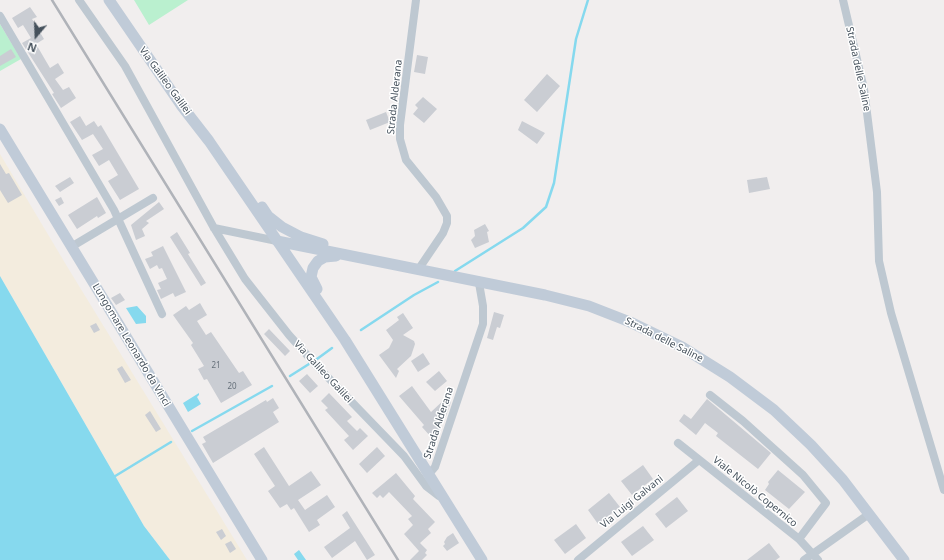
<!DOCTYPE html>
<html>
<head>
<meta charset="utf-8">
<style>
	body { margin:0 }
	#map { position:relative; width:944px; height:560px; overflow:hidden; background:#f1eeee; font-family:"Noto Sans",sans-serif }
	canvas { display:block }
	.north { position:absolute; left:16px; top:16px; width:40px; height:40px; -webkit-text-stroke:3px #fff; paint-order:stroke; rotate:199deg; font-size:11px; font-weight:700; line-height:16px; text-align:center; color:#45515c }
	.north::after { content:''; display:block; margin:auto; width:14px; height:18px; background:#45515c; clip-path:polygon(50% 0,100% 100%,50% 72%,0 100%) }
</style>
</head>
<body>
<div id="map">
<canvas width="944" height="560"></canvas>
<div class="north">N</div>
</div>
<script>
const ctx = document.querySelector('canvas').getContext('2d');
ctx.lineJoin = 'round';
function fill(path, color) { ctx.fillStyle = color; ctx.fill(path, 'evenodd'); }
const poly = rows => new Path2D(rows.map(r => 'M' + r).join(''));
function strokePath(path, color, width, dash) { ctx.strokeStyle = color; ctx.lineWidth = width; ctx.lineCap = dash ? 'butt' : 'round'; ctx.setLineDash(dash || []); ctx.stroke(path); }
function drawText(font, color, halo, rows, align = 'center') {
  ctx.font = font + ' "Noto Sans",sans-serif'; ctx.lineWidth = 3; ctx.setLineDash([]); ctx.textBaseline = 'middle'; ctx.strokeStyle = halo; ctx.fillStyle = color; for (const [text, x, y, turn = 0] of rows) {
    ctx.save(); ctx.translate(x, y); ctx.rotate((+turn || 0) * Math.PI / 180); ctx.textAlign = isNaN(turn) ? turn : align; if (halo) ctx.strokeText(text, 0, 0); ctx.fillText(text, 0, 0); ctx.restore();
  }
}
const green = poly([
	[134,0,188,0,149,25],
	[0,24,21,59,0,71]
]);
const sand = poly([
	[0,154,68,268,247,560,170,560,144,526,0,276]
]);
const water = poly([
	[0,276,144,526,170,560,0,560],
	[137,306,146,316,146,323,136,324,126,308],
	[199,393,199,395,197,397,201,404,188,412,183,403],
	[299,550,306,560,298,560,294,554]
]);
const stream = poly([
	[455,271,523,228,546,207,554,183,576,39,588,0],
	[361,330,414,295,438,282],
	[317,359,332,348],
	[290,376,309,364],
	[192,431,272,386],
	[112,478,171,442]
]);
const building = poly([
	[30,7,37,17,32,19,44,39,36,44,50,68,58,63,64,73,55,79,63,90,69,87,76,98,61,108,52,94,54,93,22,43,31,38,23,25,18,28,12,18],
	[11,49,16,57,0,66,0,56],
	[417,55,428,57,425,74,414,72],
	[547,74,560,86,537,112,524,100],
	[423,97,437,109,424,123,413,114,418,108,415,105],
	[386,112,390,122,370,130,366,120],
	[80,116,86,126,94,121,98,127,101,125,139,189,120,200,108,181,118,175,109,160,99,166,92,155,103,149,93,134,82,140,70,122],
	[522,121,545,133,537,144,518,130],
	[0,164,6,174,9,173,22,195,8,203,0,190],
	[70,177,74,183,60,192,55,186],
	[767,177,770,189,749,193,747,180],
	[61,197,64,203,59,206,55,200],
	[97,197,106,213,98,218,97,216,77,229,68,215],
	[159,202,164,209,146,221,149,223,142,229,145,236,136,240,131,225],
	[485,224,489,231,487,232,489,242,475,248,471,240,475,236,474,230],
	[177,232,190,253,188,254,206,283,201,286,170,237],
	[163,246,186,292,175,297,173,293,161,299,157,290,161,289,158,283,167,279,162,268,159,269,157,265,150,269,145,259,153,256,151,252],
	[120,293,125,300,116,305,111,298],
	[200,303,207,315,197,321,206,335,211,332,239,373,243,371,252,385,221,403,207,379,204,380,198,369,204,366,191,345,193,343,173,315,186,306,189,310],
	[494,312,504,315,500,328,497,327,493,340,487,338],
	[403,313,413,328,403,335,414,341,415,344,411,356,397,369,399,371,396,378,379,355,389,348,393,340,386,330,399,320,397,317],
	[96,323,100,330,94,333,90,326],
	[269,329,290,351,285,356,264,334],
	[423,353,430,364,418,372,411,361],
	[122,366,131,380,125,383,117,369],
	[439,371,447,381,435,391,426,382],
	[307,374,318,386,310,393,299,381],
	[412,386,431,412,447,397,451,402,446,416,439,426,441,429,431,437,422,427,424,425,399,396],
	[329,393,352,417,347,421,357,431,360,428,368,436,353,450,344,440,349,436,325,410,328,408,321,401],
	[273,398,279,408,273,412,279,422,213,463,202,444,206,442,203,437,266,400,267,402],
	[707,399,771,453,758,469,716,436,718,433,705,423,696,435,679,421,684,414,691,419],
	[150,411,161,429,156,432,145,415],
	[264,447,289,486,311,471,321,485,298,500,305,510,327,495,335,507,317,520,320,525,309,532,294,508,291,510,287,504,280,508,268,491,275,486,254,454],
	[377,447,385,456,367,473,359,464],
	[643,465,653,479,632,495,621,481],
	[778,470,805,492,789,509,765,490,769,484,768,482],
	[396,473,415,496,413,499,435,522,428,529,431,533,420,543,427,550,425,553,427,555,422,560,410,560,419,551,404,534,413,525,408,519,412,516,389,492,383,498,380,495,377,498,372,493],
	[609,493,620,507,598,524,588,510],
	[677,497,688,511,666,528,655,514],
	[347,511,375,555,367,560,355,541,332,558,324,547,350,528,342,515],
	[576,524,586,538,565,554,554,540],
	[643,526,654,540,632,556,621,542],
	[222,529,226,536,221,540,216,532],
	[453,533,459,543,447,551,443,546,445,544,444,542,447,537],
	[231,541,236,549,230,553,225,544],
	[769,543,780,557,776,560,747,560]
]);
const street = poly([
	[79,0,125,66,214,228,245,279,289,335,316,365,404,456,426,486,439,496],
	[416,0,400,125,400,139,406,160,436,197,447,216,447,223,443,233,418,270],
	[843,0,864,89,877,192,879,261,891,313,944,490],
	[0,16,114,210,162,314],
	[214,228,277,241],
	[71,247,153,198],
	[710,395,743,421,803,475,826,503,799,539],
	[678,443,799,539,818,560],
	[429,474,435,467,483,324,483,306,479,283],
	[578,560,699,460],
	[804,560,869,514]
]);
const secondary = poly([
	[109,0,181,105,209,141,345,340,482,560],
	[0,129,262,560],
	[262,207,268,216,282,227,301,237,323,244],
	[277,241,545,295,589,306,630,322,682,347,730,377,774,410,811,445,843,480,904,560],
	[317,289,311,277,313,268,318,261,325,257,336,256]
]);
const rail = poly([
	[52,0,398,560]
]);
const numberNames = [
	["21",216,366],
	["20",232,387]
];
const streetNames = [
	["Strada delle Saline",858,69,78],
	["Via Galileo Galilei",165,81,54],
	["Strada Alderana",395,97,-84],
	["Strada delle Saline",664,340,27],
	["Lungomare Leonardo da Vinci",131,345,59],
	["Via Galileo Galilei",323,372,47],
	["Strada Alderana",439,423,-72],
	["Viale Nicolò Copernico",755,492,39],
	["Via Luigi Galvani",632,502,-39]
];
fill(green, '#baf0cf');
fill(sand, '#f3ecde');
fill(water, '#86d9ee');
strokePath(stream, '#86d9ee', 2.5);
fill(building, '#cacdd3');
strokePath(street, '#bec8d1', 8);
strokePath(secondary, '#c0cbd8', 11);
strokePath(rail, '#b0b3b9', 2.5);
drawText('8px', '#66707a', null, numberNames);
drawText('10px', '#45515c', '#fff', streetNames);
</script>
</body>
</html>
